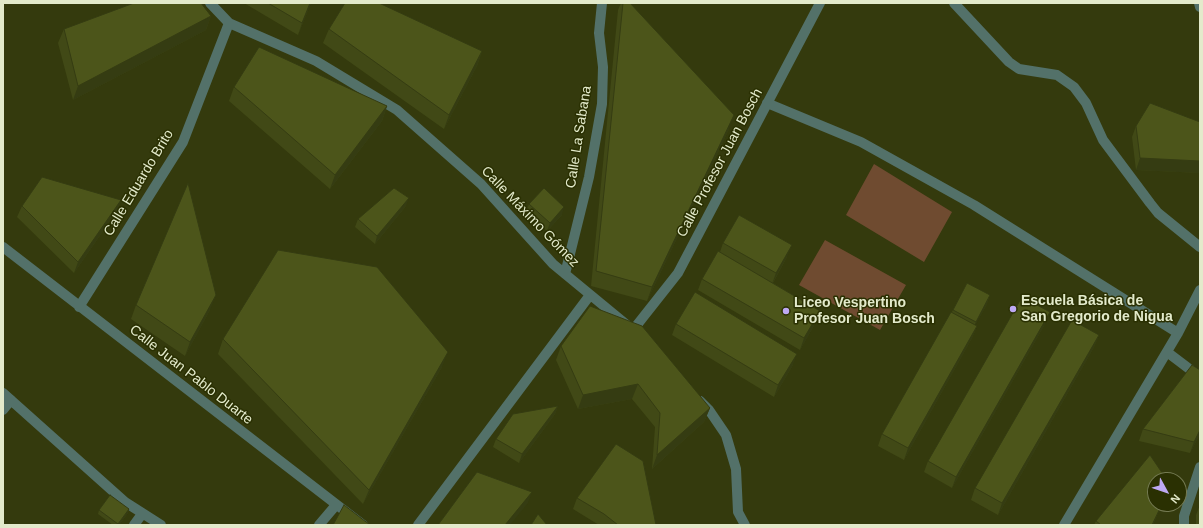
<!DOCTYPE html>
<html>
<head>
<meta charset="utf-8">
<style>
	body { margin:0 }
	#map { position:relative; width:1203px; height:528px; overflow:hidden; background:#343a0d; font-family:Arial,sans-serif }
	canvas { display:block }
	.frame { position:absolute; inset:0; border:4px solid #e3eacb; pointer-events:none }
	.north { position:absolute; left:1147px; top:472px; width:40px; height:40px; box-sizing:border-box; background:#2a3002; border:1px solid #747a52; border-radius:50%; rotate:130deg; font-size:11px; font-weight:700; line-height:16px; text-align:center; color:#e3eacb }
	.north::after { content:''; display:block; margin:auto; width:14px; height:18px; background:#bea9f4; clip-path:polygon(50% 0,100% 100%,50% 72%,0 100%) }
</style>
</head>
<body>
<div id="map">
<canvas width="1203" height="528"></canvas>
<div class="frame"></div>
<div class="north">N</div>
</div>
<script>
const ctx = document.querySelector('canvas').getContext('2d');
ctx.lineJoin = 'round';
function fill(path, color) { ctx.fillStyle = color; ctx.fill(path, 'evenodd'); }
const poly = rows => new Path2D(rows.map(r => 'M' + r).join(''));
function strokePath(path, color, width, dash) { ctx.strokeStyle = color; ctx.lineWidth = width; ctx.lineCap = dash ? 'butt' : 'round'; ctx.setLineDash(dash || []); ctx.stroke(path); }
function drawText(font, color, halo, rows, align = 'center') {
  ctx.font = font + ' Arial,sans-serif'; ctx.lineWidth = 3; ctx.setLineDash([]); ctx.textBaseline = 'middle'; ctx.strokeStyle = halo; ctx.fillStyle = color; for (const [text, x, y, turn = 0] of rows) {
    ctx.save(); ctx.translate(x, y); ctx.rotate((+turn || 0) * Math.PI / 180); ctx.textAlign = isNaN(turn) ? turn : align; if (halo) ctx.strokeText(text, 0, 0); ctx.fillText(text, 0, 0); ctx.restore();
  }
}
const green = poly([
	[874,164,952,212,924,262,846,215],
	[825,240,906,285,880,330,799,285]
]);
const minor = poly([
	[210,3,229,23,316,61,397,110,481,184,553,264,627,325],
	[954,3,1009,62,1019,69,1057,75,1074,87,1086,103,1103,140,1150,203,1158,213,1200,247],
	[1199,3,1200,7],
	[767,103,861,142,974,205,1178,333],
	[3,247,363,525],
	[565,274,589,177,602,104,603,67,599,33,602,3],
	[79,307,183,142,229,23],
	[633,330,678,273,820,3],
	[1167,352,1200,377],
	[3,393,125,502,161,525],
	[700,401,709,410,726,435,736,469,738,512,745,525],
	[3,410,11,400],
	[134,525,142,514],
	[319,525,336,505],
	[418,525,590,295],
	[1064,525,1178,333,1200,290],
	[1184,525,1184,516,1200,467]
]);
const wall = poly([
	[244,3,311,3,298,35],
	[621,3,630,3,729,129,647,301,591,286,618,10],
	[211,16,206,30,73,100,58,43,64,29],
	[329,29,482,51,477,66,444,129,323,43],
	[234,87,387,106,382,121,330,189,229,101],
	[1200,122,1200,173,1136,170,1132,137,1136,126],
	[121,200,117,211,74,273,17,217,22,206],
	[529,204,562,215,547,231,526,212],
	[406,206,375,244,355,227,358,219],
	[723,243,787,257,773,283,820,311,816,322,800,350,698,290,702,279,720,252],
	[990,295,986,306,975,325,977,326,972,338,904,460,878,446,882,434,953,310],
	[136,305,210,310,185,356,131,319],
	[676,324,793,365,774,397,672,335],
	[1045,324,952,488,924,472,928,461],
	[1099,335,1094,347,998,515,971,500,975,488],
	[223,339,442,367,363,504,218,354],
	[561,346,710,408,704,422,652,469,655,427,632,399,578,409,556,360],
	[1200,370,1200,434,1190,453,1139,441,1143,429],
	[558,406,555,414,519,463,493,447,496,439],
	[577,498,656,525,599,525,573,509],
	[1162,504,1153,525,1094,525,1096,521],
	[1200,505,1200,525,1196,525,1196,515],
	[129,509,128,513,119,525,113,525,98,514,99,510]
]);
const shadedWall = poly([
	[310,3,311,3,298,35,302,23],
	[211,16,206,30,73,100,78,86],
	[482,51,477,66,444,129,449,115],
	[387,106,382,121,330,189,335,175],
	[734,115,729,129,647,301,652,287],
	[1140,158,1200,161,1200,173,1136,170],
	[409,198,406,206,375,244,377,236],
	[121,200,117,211,74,273,78,262],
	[564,207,562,215,547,231,550,223],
	[792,245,787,257,772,284,776,273],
	[216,295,210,310,185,356,190,342],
	[990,295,986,306,971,333,976,322],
	[820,311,816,322,800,350,804,338],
	[1050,312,1045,324,952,488,956,477],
	[977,326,972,338,904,460,908,448],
	[1099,335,1094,347,998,515,1002,503],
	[448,352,442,367,363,504,369,490],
	[797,354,793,365,774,397,778,385],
	[638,384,632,399,578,409,583,395],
	[558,406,555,414,519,463,522,454],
	[710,408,704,422,652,469,657,455],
	[1200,430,1200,434,1190,453,1194,442],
	[532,492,528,503,510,525,505,525],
	[1162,504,1153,525,1152,525],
	[129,509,128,513,119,525,118,525]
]);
const building = poly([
	[134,3,201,3,211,16,78,86,64,29,134,3],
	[268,3,310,3,302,23,268,3],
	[345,3,379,3,482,51,449,115,329,29,345,3],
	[623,3,630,3,734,115,652,287,596,271,623,3],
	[259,47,387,106,335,175,234,87,259,47],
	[1150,103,1200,122,1200,161,1140,158,1136,126,1150,103],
	[42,177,121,200,78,262,22,206,42,177],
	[188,183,216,295,190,342,136,305,188,183],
	[394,188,409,198,377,236,358,219,394,188],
	[544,188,564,207,550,223,529,204,544,188],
	[739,215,792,245,776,273,723,243,739,215],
	[278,250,377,267,448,352,369,490,223,339,278,250],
	[718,251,820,311,804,338,702,279,718,251],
	[967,283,990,295,976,322,953,310,967,283],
	[695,292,797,354,778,385,676,324,695,292],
	[1022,297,1050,312,956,477,928,461,1022,297],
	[590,306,642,326,710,408,657,455,660,413,638,384,583,395,561,346,590,306],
	[951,312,977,326,908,448,882,434,951,312],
	[1072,320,1099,335,1002,503,975,488,1072,320],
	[1192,365,1200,370,1200,430,1194,442,1143,429,1192,365],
	[558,406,522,454,496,439,513,414,558,406],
	[616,444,643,461,656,525,618,525,604,514,577,498,616,444],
	[1150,455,1167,480,1155,480,1155,504,1162,504,1152,525,1101,525,1096,521,1150,455],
	[477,472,532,492,505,525,438,525,477,472],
	[110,495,129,509,118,524,99,510,110,495],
	[344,505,370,525,333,525,344,505],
	[538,514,547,525,531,525,538,514]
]);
const markers = [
	[1013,309,4,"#bea9f4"],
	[786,311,4,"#bea9f4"]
];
const streetNames = [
	["Calle La Sabana",579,137,-81],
	["Calle Profesor Juan Bosch",720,163,-62],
	["Calle Eduardo Brito",139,183,-59],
	["Calle Máximo Gómez",530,217,46],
	["Calle Juan Pablo Duarte",191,375,38]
];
const poiNames = [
	["Escuela Básica de",1021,301],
	["San Gregorio de Nigua",1021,317],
	["Liceo Vespertino",794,303],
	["Profesor Juan Bosch",794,319]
];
fill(green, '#6f4b30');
strokePath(minor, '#537169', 10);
fill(wall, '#414916');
fill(shadedWall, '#353c12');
fill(building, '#4c551a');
strokePath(building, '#353c12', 1);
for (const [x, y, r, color] of markers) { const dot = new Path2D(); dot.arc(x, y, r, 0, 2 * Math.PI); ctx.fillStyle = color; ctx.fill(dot); strokePath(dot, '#2a3002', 1.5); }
drawText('14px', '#e3eacb', '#2a3002', streetNames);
drawText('bold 14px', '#e3eacb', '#2a3002', poiNames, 'left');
</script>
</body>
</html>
